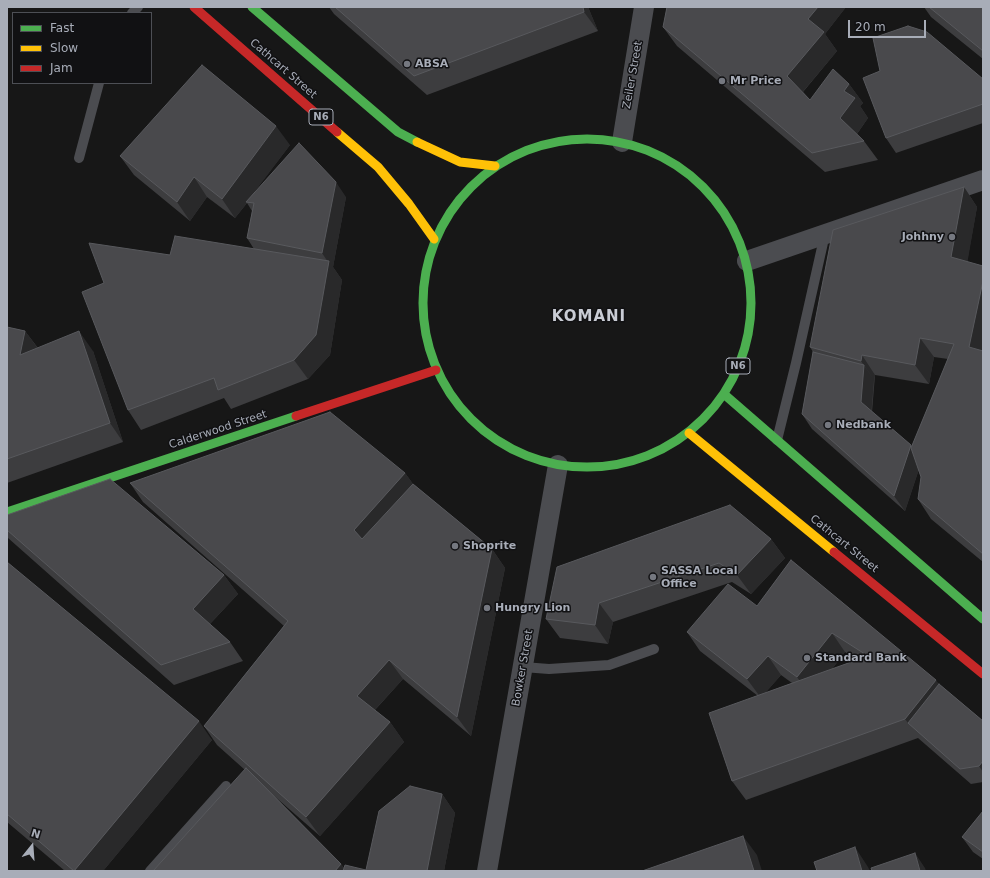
<!DOCTYPE html>
<html>
<head>
<meta charset="utf-8">
<style>
	body { margin:0 }
	#map { position:relative; width:990px; height:878px; overflow:hidden; background:#171717; font-family:"DejaVu Sans",sans-serif }
	canvas { display:block }
	.frame { position:absolute; inset:0; border:8px solid #a8adb8; pointer-events:none }
	.legend { position:absolute; left:12px; top:12px; width:140px; height:72px; box-sizing:border-box; background:#111113; border:1px solid #4d4f55; margin:0; padding:5px 7px; list-style:none; font-size:12px; color:#a8adb8 }
	.legend li { display:flex; align-items:center; gap:8px; height:20px }
	.legend b { width:20px; border:1px solid #4d4f55 }
	.north { position:absolute; left:12px; top:826px; width:40px; height:40px; -webkit-text-stroke:3px #111113; paint-order:stroke; rotate:17deg; font-size:11px; font-weight:700; line-height:16px; text-align:center; color:#a8adb8 }
	.north::after { content:''; display:block; margin:auto; width:14px; height:18px; background:#a8adb8; clip-path:polygon(50% 0,100% 100%,50% 72%,0 100%) }
	.scale { position:absolute; left:848px; top:20px; width:78px; height:18px; box-sizing:border-box; border:2px solid #a8adb8; border-top:0; padding-left:5px; font-size:12px; line-height:14px; white-space:nowrap; color:#a8adb8; -webkit-text-stroke:3px #111113; paint-order:stroke }
</style>
</head>
<body>
<div id="map">
<canvas width="990" height="878"></canvas>
<div class="frame"></div>
<ul class="legend">
<li><b style="height:5px;background:#4caf50"></b>Fast</li>
<li><b style="height:5px;background:#ffc107"></b>Slow</li>
<li><b style="height:5px;background:#c62828"></b>Jam</li>
</ul>
<div class="north">N</div>
<div class="scale">20 m</div>
</div>
<script>
const ctx = document.querySelector('canvas').getContext('2d');
ctx.lineJoin = 'round';
const poly = rows => new Path2D(rows.map(r => 'M' + r).join(''));
function strokePath(path, color, width, dash) { ctx.strokeStyle = color; ctx.lineWidth = width; ctx.lineCap = dash ? 'butt' : 'round'; ctx.setLineDash(dash || []); ctx.stroke(path); }
function fill(path, color) { ctx.fillStyle = color; ctx.fill(path, 'evenodd'); }
function drawText(font, color, halo, rows, align = 'center') {
  ctx.font = font + ' "DejaVu Sans",sans-serif'; ctx.lineWidth = 3; ctx.setLineDash([]); ctx.textBaseline = 'middle'; ctx.strokeStyle = halo; ctx.fillStyle = color; for (const [text, x, y, turn = 0] of rows) {
    ctx.save(); ctx.translate(x, y); ctx.rotate((+turn || 0) * Math.PI / 180); ctx.textAlign = isNaN(turn) ? turn : align; if (halo) ctx.strokeText(text, 0, 0); ctx.fillText(text, 0, 0); ctx.restore();
  }
}
const lane = poly([
	[132,13,138,7],
	[79,158,99,83],
	[777,440,796,363,825,234],
	[523,667,549,669,609,665,654,649],
	[150,871,226,786]
]);
const street = poly([
	[622,142,644,7],
	[747,261,983,180],
	[487,871,558,465]
]);
const fast = poly([
	[252,7,398,132,417,142],
	'423 303a164 164 0 1 1 328 0a164 164 0 1 1-328 0Z',
	[725,395,983,619],
	[7,512,296,416]
]);
const slow = poly([
	[337,132,378,167,409,204,434,239],
	[417,142,460,162,495,166],
	[689,433,834,552]
]);
const jam = poly([
	[194,7,337,132],
	[296,416,436,370],
	[834,552,983,674]
]);
const wall = poly([
	[329,7,588,7,598,31,427,95,334,14],
	[667,7,846,7,825,34,837,51,803,92,810,100,849,84,863,103,860,106,868,118,857,134,864,141,878,160,825,172,677,46,663,27],
	[924,7,983,7,983,59,931,17],
	[983,79,983,123,896,153,886,138],
	[290,145,254,192,346,197,333,267,342,280,330,355,308,379,231,409,224,398,141,430,128,410,170,255,254,249,247,238,252,211,247,203,235,218,207,197,190,221,134,175,120,156],
	[964,187,977,207,967,262,983,266,983,562,931,519,918,499,921,477,919,469,905,511,812,429,802,414,813,352,810,347],
	[934,357,948,359,912,446,872,412,875,375,929,384],
	[7,327,25,331,38,348,93,351,123,442,7,483],
	[405,473,413,484,492,549,505,568,471,736,403,679,375,710,390,722,404,742,320,836,273,795,341,864,344,868,366,870,442,794,455,813,444,871,153,871,245,770,217,745,204,726,284,626,143,502,130,483],
	[7,515,224,575,238,594,210,624,230,642,243,661,174,685,8,538,7,537],
	[771,539,785,558,751,594,732,582,613,622,608,644,560,638,546,619],
	[791,560,983,721,983,782,971,784,918,738,746,800,732,781,758,696,700,651,687,632,757,606],
	[845,652,857,660,832,669],
	[781,675,792,683,765,693],
	[7,562,212,740,103,871,65,871,7,822],
	[983,811,983,859,973,852,962,837]
]);
const shadedWall = poly([
	[583,7,588,7,598,31,584,12],
	[818,7,846,7,825,34,837,51,800,95,787,76,808,19],
	[849,84,863,103,860,106,868,118,854,138,840,118,844,91],
	[276,126,290,145,247,202,246,202,247,203,235,218,222,199],
	[194,177,207,197,190,221,177,202],
	[336,182,346,197,333,267,342,280,330,355,308,379,294,360,328,262,322,253],
	[964,187,977,207,965,276,951,257],
	[983,281,983,367,969,347],
	[25,331,39,350,20,355],
	[79,331,93,351,123,442,110,423],
	[920,338,934,357,929,384,915,365],
	[862,355,875,375,874,380,861,361],
	[864,365,874,380,871,417,861,402],
	[911,445,922,460,905,511,894,496],
	[405,473,419,492,367,550,354,530],
	[771,539,785,558,751,594,737,575],
	[492,549,505,568,471,736,457,717],
	[224,575,238,594,206,628,193,609],
	[599,603,613,622,608,644,595,625],
	[832,633,845,652,811,697,797,677],
	[768,656,781,675,761,698,747,679],
	[389,660,403,679,370,715,357,696],
	[936,680,949,699,908,723,905,719],
	[199,721,212,740,103,871,74,871],
	[390,722,404,742,320,836,306,817],
	[983,761,983,772,979,766],
	[442,794,455,813,444,871,427,871],
	[743,836,757,855,762,871,754,871],
	[855,847,868,867,870,871,862,871],
	[915,853,925,868,926,871,920,871],
	[341,864,346,871,335,871]
]);
const building = poly([
	[335,7,583,7,584,12,414,76,335,7],
	[667,7,818,7,808,19,824,32,787,76,810,100,833,69,849,84,844,91,855,98,840,118,864,141,812,153,663,27,667,7],
	[929,7,983,7,983,51,929,7],
	[908,26,927,32,983,79,983,104,886,138,863,78,880,71,873,38,908,26],
	[202,65,276,126,222,199,194,177,177,202,120,156,202,65],
	[299,143,336,182,322,253,247,238,254,203,246,202,299,143],
	[964,187,951,257,983,266,983,281,969,347,983,351,983,554,918,499,921,477,911,448,954,344,920,338,915,365,862,355,861,361,810,347,833,230,964,187],
	[175,236,329,261,316,335,294,360,218,390,214,378,128,410,82,292,104,283,89,243,170,255,175,236],
	[7,327,25,331,20,355,79,331,110,423,7,459,7,327],
	[813,352,864,365,861,402,911,445,894,496,802,414,813,352],
	[330,412,405,473,354,530,362,539,413,484,492,549,457,717,389,660,357,696,390,722,306,817,204,726,288,621,130,483,330,412],
	[110,479,224,575,193,609,230,642,161,665,7,530,7,515,110,479],
	[730,505,771,539,737,575,719,563,599,603,595,625,546,619,557,567,730,505],
	[791,560,936,680,905,719,732,781,709,713,868,656,832,633,797,677,768,656,747,679,687,632,728,584,757,606,791,560],
	[7,562,199,721,74,871,7,814,7,562],
	[939,684,983,721,983,761,979,766,960,769,908,723,939,684],
	[246,768,341,864,335,871,153,871,246,768],
	[410,786,442,794,427,871,343,871,345,865,366,870,379,811,410,786],
	[983,811,983,852,962,837,983,811],
	[743,836,754,871,642,871,743,836],
	[855,847,862,871,817,871,814,862,855,847],
	[915,853,920,871,872,871,871,868,915,853]
]);
const markers = [
	[407,64,4,"#757880"],
	[722,81,4,"#757880"],
	[952,237,4,"#757880"],
	[828,425,4,"#757880"],
	[455,546,4,"#757880"],
	[653,577,4,"#757880"],
	[487,608,4,"#757880"],
	[807,658,4,"#757880"]
];
const shields = [
	[321,117,24],
	[738,366,24]
];
const shieldNames = [
	["N6",321,117],
	["N6",738,366]
];
const poiNames = [
	["ABSA",415,64],
	["Mr Price",730,81],
	["Johhny",944,237,"right"],
	["Nedbank",836,425],
	["Shoprite",463,546],
	["SASSA Local",661,571],
	["Office",661,584],
	["Hungry Lion",495,608],
	["Standard Bank",815,658]
];
const streetNames = [
	["Cathcart Street",283,69,41],
	["Zeiler Street",633,75,-80],
	["Calderwood Street",218,430,-18],
	["Cathcart Street",844,544,39],
	["Bowker Street",523,668,-80]
];
const districtNames = [
	["KOMANI",589,317]
];
strokePath(lane, '#4b4c50', 10);
strokePath(street, '#4b4c50', 20);
strokePath(fast, '#4caf50', 9);
strokePath(slow, '#ffc107', 9);
strokePath(jam, '#c62828', 9);
fill(wall, '#3d3d3f');
fill(shadedWall, '#29292a');
fill(building, '#49494c');
strokePath(building, '#58595d', 1);
for (const [x, y, r, color] of markers) { const dot = new Path2D(); dot.arc(x, y, r, 0, 2 * Math.PI); ctx.fillStyle = color; ctx.fill(dot); strokePath(dot, '#111113', 1.5); }
for (const [x, y, w] of shields) { const box = new Path2D(); box.roundRect(x - w / 2, y - 8, w, 16, 3); ctx.fillStyle = '#111113'; ctx.fill(box); strokePath(box, '#a8adb8', 1); }
drawText('bold 10px', '#a8adb8', null, shieldNames);
drawText('bold 11px', '#a8adb8', '#111113', poiNames, 'left');
drawText('11px', '#a8adb8', '#111113', streetNames);
ctx.letterSpacing = '1px';
drawText('bold 15px', '#c9ccd4', '#111113', districtNames);
ctx.letterSpacing = '0px';
</script>
</body>
</html>
